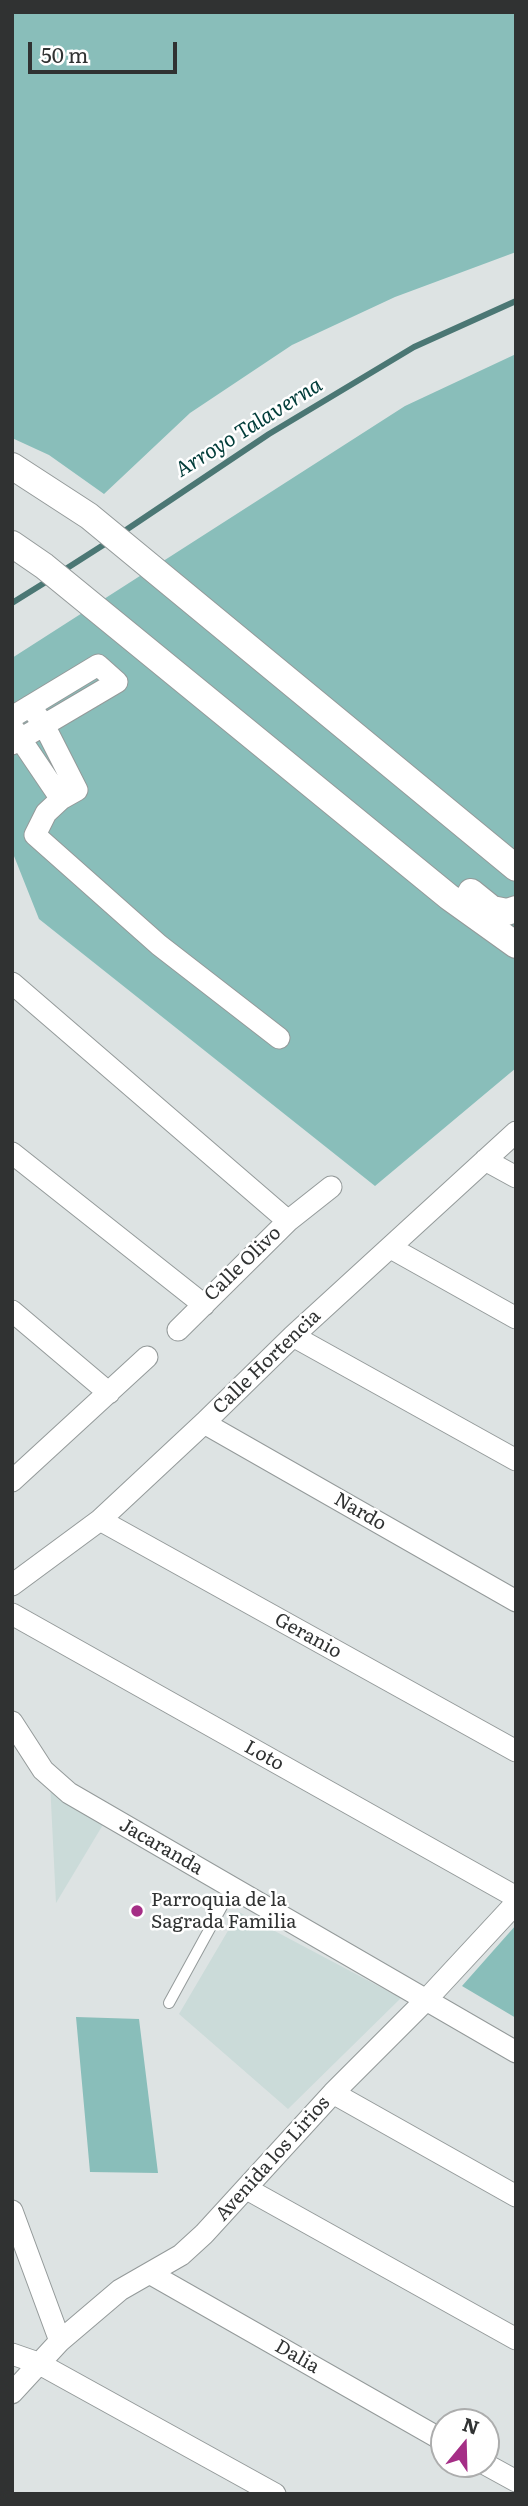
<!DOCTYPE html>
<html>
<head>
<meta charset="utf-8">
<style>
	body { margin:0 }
	#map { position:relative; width:528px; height:2506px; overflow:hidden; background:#dde3e3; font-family:Literata,serif }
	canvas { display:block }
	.frame { position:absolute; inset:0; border:14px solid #303232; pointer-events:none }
	.north { position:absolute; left:430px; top:2408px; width:70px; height:70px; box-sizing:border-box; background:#fff; border:2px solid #acadad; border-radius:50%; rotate:19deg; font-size:19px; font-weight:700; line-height:28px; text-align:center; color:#303232 }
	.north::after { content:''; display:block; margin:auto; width:24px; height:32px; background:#a52e86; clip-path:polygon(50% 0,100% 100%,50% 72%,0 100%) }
	.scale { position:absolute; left:28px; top:42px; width:149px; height:32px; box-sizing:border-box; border:4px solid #303232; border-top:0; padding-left:9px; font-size:21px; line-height:24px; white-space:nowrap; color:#303232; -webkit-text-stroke:5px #fff; paint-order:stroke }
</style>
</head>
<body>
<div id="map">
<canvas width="528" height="2506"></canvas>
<div class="frame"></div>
<div class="north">N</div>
<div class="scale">50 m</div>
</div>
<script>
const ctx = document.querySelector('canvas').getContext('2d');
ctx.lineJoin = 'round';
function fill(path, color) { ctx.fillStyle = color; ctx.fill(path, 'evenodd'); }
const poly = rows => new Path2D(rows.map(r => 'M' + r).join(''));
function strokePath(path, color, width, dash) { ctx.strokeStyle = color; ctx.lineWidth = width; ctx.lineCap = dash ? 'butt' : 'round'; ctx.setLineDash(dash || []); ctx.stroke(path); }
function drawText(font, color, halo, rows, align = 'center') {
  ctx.font = font + ' Literata,serif'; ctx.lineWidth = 5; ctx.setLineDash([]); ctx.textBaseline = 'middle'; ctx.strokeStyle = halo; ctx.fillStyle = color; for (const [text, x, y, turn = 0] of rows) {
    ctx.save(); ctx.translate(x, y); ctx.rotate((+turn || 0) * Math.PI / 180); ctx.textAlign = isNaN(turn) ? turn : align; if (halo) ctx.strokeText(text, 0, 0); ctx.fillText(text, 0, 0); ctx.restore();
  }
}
const built = poly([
	[50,1782,107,1818,56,1903],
	[239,1912,401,1998,288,2109,179,2014]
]);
const green = poly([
	[12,12,516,12,516,252,395,297,292,345,190,413,104,494,49,455,12,438],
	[516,354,516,1068,375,1186,39,919,12,851,12,658,405,406],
	[516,1925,516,2018,462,1986],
	[76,2017,139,2019,158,2173,90,2172]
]);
const stream = poly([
	[120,534,269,434,414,347,516,301],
	[61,572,108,542],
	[12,603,49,580]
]);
const service = poly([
	[169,2003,232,1888]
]);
const minor = poly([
	[30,706,44,725,77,790,61,799,46,813,35,835,159,945,279,1038],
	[12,717,98,665,117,682,12,744],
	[13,728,61,799],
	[12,983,288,1221],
	[12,1153,204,1305],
	[485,1160,516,1177],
	[391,1248,516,1318],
	[12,1311,109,1393],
	[178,1330,288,1221,331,1187],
	[293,1336,516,1460],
	[204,1423,516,1601],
	[12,1481,147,1357],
	[100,1520,516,1751],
	[12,1585,100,1520,204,1423,293,1336,516,1132],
	[12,1614,516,1897],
	[12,1722,43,1770,69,1793,516,2052],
	[333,2093,516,2196],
	[247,2189,516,2339],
	[12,2211,60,2341],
	[151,2274,444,2441],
	[12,2354,38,2363,275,2494],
	[12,2393,60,2341,120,2290,181,2255,204,2234,333,2093,426,2000,516,1903],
	[485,2464,516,2481]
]);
const tertiary = poly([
	[12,466,89,516,516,868],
	[12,544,44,566,449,897,516,945],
	[471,892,492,909,507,912,516,909]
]);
const markers = [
	[137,1911,7,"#a52e86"]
];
const streetNames = [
	["Calle Olivo",243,1264,-44],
	["Calle Hortencia",267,1362,-44],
	["Nardo",360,1512,30],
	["Geranio",308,1636,29],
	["Loto",264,1756,29],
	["Jacaranda",161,1847,30],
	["Avenida los Lirios",273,2159,-48],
	["Dalia",297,2357,30]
];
const poiNames = [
	["Parroquia de la",151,1900],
	["Sagrada Familia",151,1922]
];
const waterNames = [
	["Arroyo Talaverna",249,428,-32]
];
fill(built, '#cbdbd9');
fill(green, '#89beba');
strokePath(stream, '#4b7774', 6);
strokePath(service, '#949a9a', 12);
strokePath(minor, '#949a9a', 23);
strokePath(tertiary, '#949a9a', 28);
strokePath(service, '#fff', 10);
strokePath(minor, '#fff', 21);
strokePath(tertiary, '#fff', 26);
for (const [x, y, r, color] of markers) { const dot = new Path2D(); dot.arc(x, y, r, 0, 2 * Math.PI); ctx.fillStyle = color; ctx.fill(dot); strokePath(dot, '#fff', 2.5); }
drawText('19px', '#303232', '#fff', streetNames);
drawText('19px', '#303232', '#fff', poiNames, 'left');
drawText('italic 21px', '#003c39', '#fff', waterNames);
</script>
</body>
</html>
